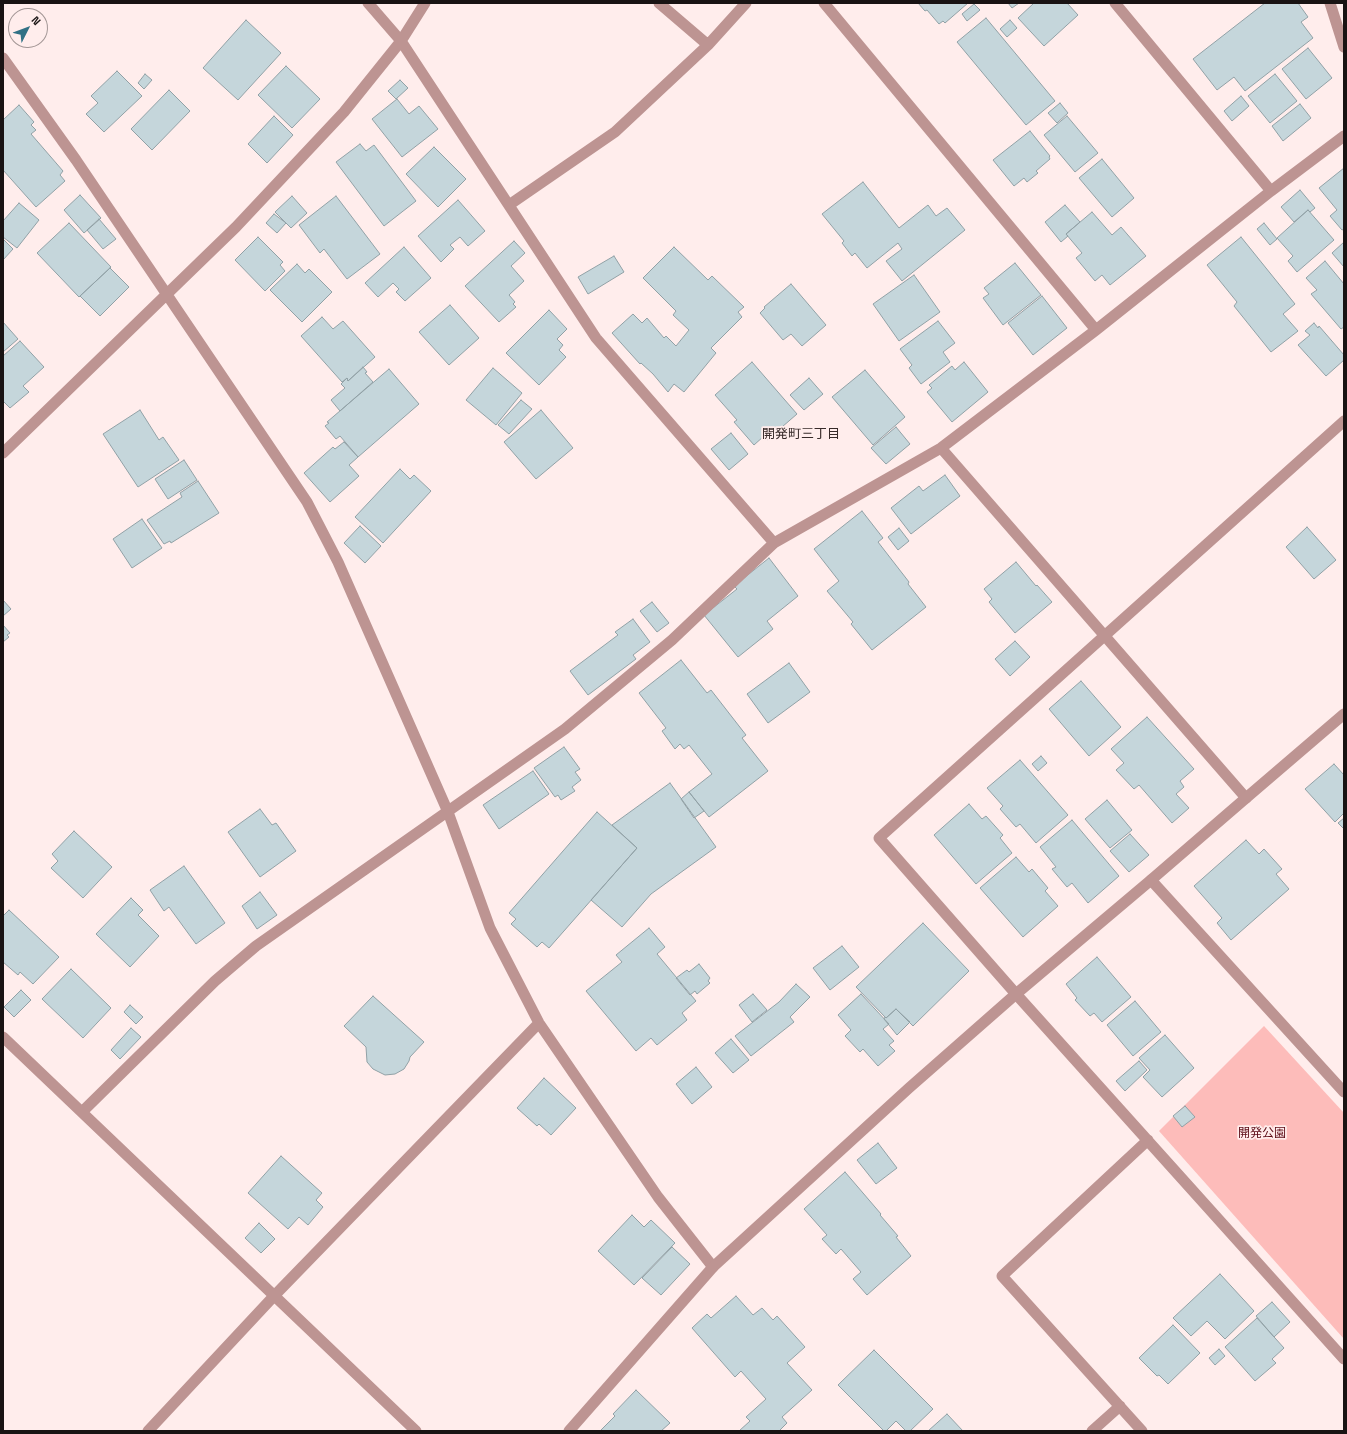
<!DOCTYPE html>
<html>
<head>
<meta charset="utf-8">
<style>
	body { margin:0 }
	#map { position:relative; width:1347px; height:1434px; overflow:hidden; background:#ffedec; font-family:"Space Grotesk",sans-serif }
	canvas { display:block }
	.frame { position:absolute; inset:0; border:4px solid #191313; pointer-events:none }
	.north { position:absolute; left:8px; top:8px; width:40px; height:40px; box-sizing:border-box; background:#ffedec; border:1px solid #a39695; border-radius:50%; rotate:48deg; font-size:11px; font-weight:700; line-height:16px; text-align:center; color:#191313 }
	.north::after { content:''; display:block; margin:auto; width:14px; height:18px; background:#317185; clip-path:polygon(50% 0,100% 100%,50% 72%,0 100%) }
</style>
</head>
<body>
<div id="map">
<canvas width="1347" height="1434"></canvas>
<div class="frame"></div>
<div class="north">N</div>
</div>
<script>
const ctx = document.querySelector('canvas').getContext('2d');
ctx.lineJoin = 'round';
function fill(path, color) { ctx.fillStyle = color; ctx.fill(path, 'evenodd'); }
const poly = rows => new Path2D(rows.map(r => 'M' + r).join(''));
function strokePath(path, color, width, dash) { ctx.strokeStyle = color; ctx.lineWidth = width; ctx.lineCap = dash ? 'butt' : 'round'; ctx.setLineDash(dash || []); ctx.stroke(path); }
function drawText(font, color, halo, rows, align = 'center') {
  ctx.font = font + ' "Space Grotesk","Noto Sans JP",sans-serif'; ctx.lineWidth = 3.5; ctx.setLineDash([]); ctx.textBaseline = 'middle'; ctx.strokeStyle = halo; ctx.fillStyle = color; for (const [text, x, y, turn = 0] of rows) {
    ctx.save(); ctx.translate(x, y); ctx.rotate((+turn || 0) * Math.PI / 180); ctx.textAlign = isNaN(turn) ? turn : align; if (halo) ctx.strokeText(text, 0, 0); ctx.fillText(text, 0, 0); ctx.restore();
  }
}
const green = poly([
	[1264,1026,1344,1113,1344,1339,1159,1131]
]);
const building = poly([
	[918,3,968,3,945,23,943,21,939,24,927,10,925,11,918,3],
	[1008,3,1019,3,1012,8,1008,3],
	[1034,3,1067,3,1078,15,1044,46,1018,18,1034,3],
	[1265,3,1298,3,1308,17,1301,22,1313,38,1245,91,1234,77,1217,90,1193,59,1265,3],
	[974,4,980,10,967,21,962,14,974,4],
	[986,18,1055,101,1026,125,957,42,986,18],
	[246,20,281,53,238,100,203,68,246,20],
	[1010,20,1017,28,1007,37,1000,29,1010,20],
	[1308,48,1332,78,1306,99,1282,69,1308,48],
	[286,66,320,99,292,128,258,95,286,66],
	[117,71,142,96,104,132,86,114,98,103,91,96,117,71],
	[145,74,152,80,144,89,138,83,145,74],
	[1275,74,1297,101,1270,123,1248,96,1275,74],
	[400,80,408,88,396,99,388,91,400,80],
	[169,90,190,111,152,150,131,129,169,90],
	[1241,96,1249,106,1232,121,1224,111,1241,96],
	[397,99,409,114,419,106,438,129,402,157,372,119,397,99],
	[1060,103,1068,113,1057,123,1048,113,1060,103],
	[1300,104,1311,118,1283,141,1272,126,1300,104],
	[19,105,34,122,31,125,36,130,31,134,63,171,60,175,65,181,36,207,3,170,3,120,19,105],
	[274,116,293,135,267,163,248,144,274,116],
	[1067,116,1098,153,1075,172,1044,135,1067,116],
	[1030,131,1050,156,1049,157,1050,159,1036,171,1038,173,1027,182,1024,178,1014,186,993,160,1030,131],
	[360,144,366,151,374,145,416,201,384,226,336,162,360,144],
	[434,147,466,179,438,207,406,174,434,147],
	[1102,159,1134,198,1112,217,1079,178,1102,159],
	[1344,168,1344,229,1342,230,1330,216,1337,210,1319,188,1344,168],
	[863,182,899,228,928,205,936,216,947,208,965,230,902,281,886,261,902,249,898,243,867,268,855,253,852,256,842,243,844,241,822,214,863,182],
	[1300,190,1315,208,1310,212,1308,210,1294,222,1281,207,1300,190],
	[80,195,101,218,84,233,64,210,80,195],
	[292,196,307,213,291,228,275,212,292,196],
	[336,196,380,254,347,279,324,249,320,253,299,225,336,196],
	[458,200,485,231,468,246,460,237,450,245,454,249,441,262,418,236,458,200],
	[19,203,39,220,17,248,3,237,3,221,19,203],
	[1065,205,1080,222,1066,234,1068,236,1061,242,1045,222,1065,205],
	[1308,210,1334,240,1297,272,1288,261,1293,256,1277,238,1308,210],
	[1092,212,1112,235,1121,227,1146,256,1110,285,1102,275,1095,281,1076,258,1082,253,1066,234,1092,212],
	[274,214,286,223,277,233,266,223,274,214],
	[99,219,116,239,103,249,87,230,99,219],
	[69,223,111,267,79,297,37,253,69,223],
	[1264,223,1277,239,1270,245,1257,229,1264,223],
	[258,237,283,262,280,265,285,271,265,291,235,260,258,237],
	[1241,237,1295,304,1283,314,1298,331,1271,352,1234,306,1237,302,1207,265,1241,237],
	[3,239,13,249,3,260,3,239],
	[514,241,525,253,511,266,524,281,509,295,515,302,513,304,516,307,499,322,465,286,514,241],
	[1344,242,1344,267,1332,253,1344,242],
	[404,247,431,278,405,301,396,292,399,289,393,283,378,297,365,283,404,247],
	[674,247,708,280,712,276,744,307,738,312,742,317,711,348,716,353,684,392,674,384,668,392,653,374,641,363,640,364,612,333,633,314,642,323,647,318,664,338,666,336,676,346,689,330,673,315,676,311,643,278,674,247],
	[614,256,624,272,588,294,578,277,614,256],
	[1325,261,1344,284,1344,327,1341,329,1311,294,1317,290,1306,278,1325,261],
	[1015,263,1041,295,1003,325,983,298,989,294,984,288,1015,263],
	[297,264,305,273,309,269,332,292,302,322,270,290,297,264],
	[110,268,129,287,100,316,80,296,110,268],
	[914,275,940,312,899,341,873,304,914,275],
	[791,284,826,325,802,346,791,334,783,340,760,313,765,308,764,307,791,284],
	[1042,296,1067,328,1033,355,1008,323,1042,296],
	[450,305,479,338,449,365,419,332,450,305],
	[549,310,567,329,557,339,563,345,559,350,566,357,539,385,506,353,549,310],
	[322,317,333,329,343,321,375,357,348,381,347,378,342,382,301,336,322,317],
	[938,321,955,343,943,352,950,362,921,384,909,368,912,365,900,349,938,321],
	[3,322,18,339,3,352,3,322],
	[1314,323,1318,328,1319,326,1344,355,1344,360,1326,376,1298,345,1310,335,1305,331,1314,323],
	[20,341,44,367,23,386,29,392,10,408,3,401,3,356,20,341],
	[752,362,797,414,767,440,764,436,754,445,734,422,737,420,715,395,752,362],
	[964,362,988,392,952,422,927,392,932,388,929,385,952,366,955,370,964,362],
	[363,367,367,372,365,373,373,382,340,411,331,400,345,388,341,384,347,378,348,381,363,367],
	[493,368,522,393,496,425,466,400,493,368],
	[389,369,419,404,358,457,340,436,336,439,325,426,329,423,327,422,389,369],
	[865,370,905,417,873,445,832,397,865,370],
	[809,378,823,394,804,410,790,395,809,378],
	[521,400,532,409,509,434,498,425,521,400],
	[140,410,159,440,163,437,179,460,138,487,103,434,140,410],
	[541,410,573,448,536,479,504,442,541,410],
	[896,427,910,444,886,464,871,448,896,427],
	[731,433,748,454,729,470,711,449,731,433],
	[344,442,358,457,349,465,359,476,330,502,304,473,333,447,335,449,344,442],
	[184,460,197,480,168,499,155,479,184,460],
	[400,469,410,479,414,475,431,491,383,543,355,517,400,469],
	[945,475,960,496,911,534,891,508,919,486,923,491,945,475],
	[198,481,219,513,171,543,170,541,164,544,147,520,182,497,180,493,198,481],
	[862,511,883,538,878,542,909,582,908,584,926,607,872,650,851,624,853,622,827,591,839,581,814,549,862,511],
	[142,519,162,548,132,568,113,539,142,519],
	[360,526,381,546,365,563,344,543,360,526],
	[1307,527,1336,560,1314,579,1286,547,1307,527],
	[899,528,909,541,898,550,888,537,899,528],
	[769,558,798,596,767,621,773,629,738,657,704,615,737,589,734,586,769,558],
	[1016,562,1036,586,1037,585,1052,602,1015,633,989,602,992,599,984,589,1016,562],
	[3,600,11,609,3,616,3,600],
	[652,602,669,623,657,632,640,611,652,602],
	[633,619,650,642,633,655,636,659,588,695,570,671,618,635,615,632,633,619],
	[3,625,10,633,7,635,9,637,3,642,3,625],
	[1015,641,1030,657,1010,676,995,659,1015,641],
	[681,660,707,693,711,690,746,735,742,738,768,771,709,817,689,792,712,774,689,745,684,749,680,744,675,749,662,731,666,728,639,693,681,660],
	[789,663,810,692,768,723,747,694,789,663],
	[1081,681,1121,727,1089,756,1049,709,1081,681],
	[1147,717,1194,769,1180,781,1184,787,1176,794,1189,808,1172,823,1139,785,1134,789,1116,770,1124,763,1111,749,1147,717],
	[564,747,580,769,575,772,581,780,572,787,575,791,561,800,558,795,555,797,534,768,564,747],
	[1041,756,1047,763,1038,771,1032,764,1041,756],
	[1020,760,1068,815,1036,843,1020,824,1016,827,1000,809,1003,806,987,788,1020,760],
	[1334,764,1344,775,1344,813,1335,822,1305,789,1334,764],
	[533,771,549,794,499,829,483,805,533,771],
	[670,783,716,847,651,894,622,927,591,900,637,848,612,825,670,783],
	[689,792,704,811,694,818,681,799,689,792],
	[1107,800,1132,830,1110,848,1085,819,1107,800],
	[969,804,982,819,986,816,1003,835,1000,838,1012,853,976,884,934,835,969,804],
	[260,809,272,825,276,823,296,851,260,877,228,832,260,809],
	[597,812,637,848,549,948,542,942,537,947,511,924,516,919,509,913,597,812],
	[1344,818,1344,829,1338,823,1344,818],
	[1072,820,1119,876,1088,903,1072,883,1067,887,1052,869,1056,867,1040,847,1072,820],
	[74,831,112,867,83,898,51,868,58,861,52,854,74,831],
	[1130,834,1149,855,1129,872,1110,851,1130,834],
	[1246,840,1259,854,1264,849,1282,869,1276,874,1289,889,1231,940,1217,923,1222,918,1194,886,1246,840],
	[1016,857,1029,872,1032,869,1048,888,1045,891,1058,906,1023,937,980,888,1016,857],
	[184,866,225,923,196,944,169,907,164,911,150,890,184,866],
	[260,892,277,915,257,929,242,906,260,892],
	[131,898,143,910,138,915,159,936,130,967,96,934,131,898],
	[9,910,59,957,33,984,20,972,18,975,3,962,3,916,9,910],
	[923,923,969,971,913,1026,896,1009,886,1018,856,987,923,923],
	[649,928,665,947,657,954,696,1001,682,1013,687,1020,657,1045,651,1038,636,1051,586,991,622,962,616,955,649,928],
	[842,946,859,967,830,990,813,968,842,946],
	[1097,957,1131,997,1102,1022,1094,1013,1090,1016,1075,1000,1077,998,1066,984,1097,957],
	[699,964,710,978,708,981,710,983,697,994,695,991,690,995,676,978,687,970,689,972,699,964],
	[71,969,111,1008,83,1038,42,999,71,969],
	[796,984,810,997,790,1017,794,1022,751,1056,735,1036,779,1002,796,984],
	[21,990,31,1000,14,1017,4,1007,21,990],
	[753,994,767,1010,752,1022,739,1005,753,994],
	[861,994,889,1024,883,1029,894,1041,889,1045,895,1051,878,1066,863,1049,860,1052,845,1036,851,1030,838,1015,861,994],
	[373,996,424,1042,410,1057,409,1061,404,1069,395,1074,385,1075,373,1069,367,1062,366,1047,344,1026,373,996],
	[1135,1001,1161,1032,1133,1056,1107,1025,1135,1001],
	[130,1005,143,1017,136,1024,124,1012,130,1005],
	[896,1009,910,1022,897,1035,884,1019,885,1017,886,1018,896,1009],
	[131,1028,141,1037,120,1059,111,1050,131,1028],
	[1165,1035,1194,1068,1162,1097,1143,1077,1150,1070,1139,1058,1165,1035],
	[731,1039,749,1060,733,1073,715,1053,731,1039],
	[1139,1061,1147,1070,1125,1091,1116,1081,1139,1061],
	[696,1067,712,1087,692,1104,676,1084,696,1067],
	[544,1078,576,1108,551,1135,539,1124,537,1126,517,1108,544,1078],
	[1185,1106,1195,1117,1182,1127,1173,1116,1185,1106],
	[878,1143,897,1168,876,1184,857,1160,878,1143],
	[281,1156,322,1193,316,1200,323,1207,308,1225,299,1217,288,1229,248,1193,281,1156],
	[845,1172,881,1214,880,1215,898,1236,896,1237,911,1256,867,1295,853,1279,861,1272,841,1249,836,1254,822,1239,827,1235,804,1209,845,1172],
	[632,1215,644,1227,651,1220,675,1243,634,1285,598,1251,632,1215],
	[259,1223,275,1239,261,1253,245,1238,259,1223],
	[672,1247,690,1264,661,1295,642,1278,672,1247],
	[1220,1274,1254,1311,1225,1339,1207,1321,1191,1336,1173,1318,1220,1274],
	[736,1296,753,1315,762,1308,773,1320,777,1316,805,1347,787,1363,812,1390,782,1417,787,1423,779,1431,739,1431,750,1421,746,1417,766,1399,741,1371,735,1377,692,1328,707,1314,711,1318,736,1296],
	[1272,1302,1290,1322,1274,1337,1256,1316,1272,1302],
	[1257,1318,1284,1348,1272,1359,1276,1363,1255,1381,1225,1347,1257,1318],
	[1173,1325,1200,1353,1168,1384,1159,1375,1157,1376,1139,1358,1173,1325],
	[1219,1349,1225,1356,1215,1365,1209,1358,1219,1349],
	[874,1350,933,1409,910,1431,906,1431,896,1421,886,1431,884,1431,838,1385,874,1350],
	[636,1390,670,1423,661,1431,600,1431,615,1416,613,1414,636,1390],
	[947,1414,963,1431,928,1431,947,1414]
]);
const minor = poly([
	[368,3,401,41,596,338,774,543],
	[659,3,708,45],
	[824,3,1096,330],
	[1115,3,1271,191],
	[1330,3,1344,47],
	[3,58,76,160,307,502,338,562,448,812,490,928,539,1023,658,1197,713,1267],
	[509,205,615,132,708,45,746,3],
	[1344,421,879,838,1016,994,1344,1359],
	[941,448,1246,798],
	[3,453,236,227,344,112,401,41,425,3],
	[1151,880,1344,1092],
	[3,1037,416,1431],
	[82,1112,215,981,256,946,565,729,672,640,774,543,941,448,1096,330,1271,191,1344,136],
	[148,1431,274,1296,539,1023],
	[1092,1431,1120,1406],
	[1142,1431,1002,1276,1148,1140]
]);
const tertiary = poly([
	[569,1431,713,1267,909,1088,1016,994,1151,880,1246,798,1344,714]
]);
const parkNames = [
	["開発公園",1262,1134]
];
const neighbourhoodNames = [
	["開発町三丁目",801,434]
];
fill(green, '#fdbcba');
fill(building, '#c5d6db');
strokePath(building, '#91a1a6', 1);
strokePath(minor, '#bd9492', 11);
strokePath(tertiary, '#bd9492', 11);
drawText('12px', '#5b0914', '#ffedec', parkNames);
drawText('13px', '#372a29', '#ffedec', neighbourhoodNames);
</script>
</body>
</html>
